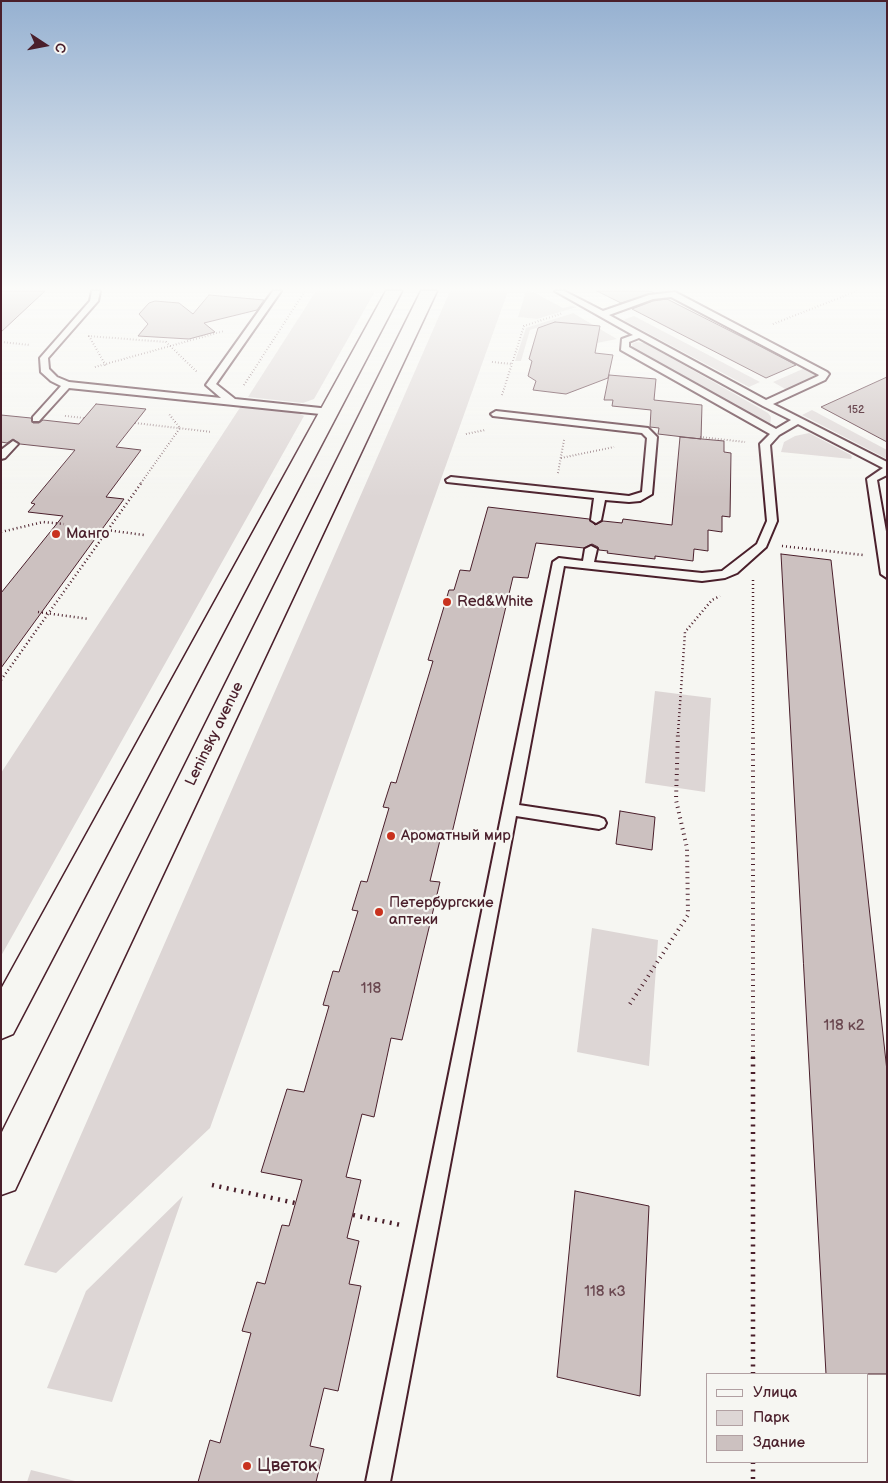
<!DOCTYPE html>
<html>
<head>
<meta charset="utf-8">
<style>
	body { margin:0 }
	#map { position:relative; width:888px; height:1483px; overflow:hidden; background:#f6f6f2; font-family:"Balsamiq Sans",sans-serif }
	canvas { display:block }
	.frame { position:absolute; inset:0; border:2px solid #4a1f2b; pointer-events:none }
	.legend { position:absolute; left:706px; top:1373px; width:162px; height:90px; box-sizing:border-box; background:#f6f6f2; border:1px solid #b1a0a2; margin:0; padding:6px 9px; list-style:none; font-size:15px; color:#4a1f2b }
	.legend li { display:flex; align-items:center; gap:10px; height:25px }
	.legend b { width:25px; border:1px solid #b1a0a2 }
	.north { position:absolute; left:20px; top:20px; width:50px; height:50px; -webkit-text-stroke:4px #f6f6f2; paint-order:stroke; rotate:101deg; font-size:14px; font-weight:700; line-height:20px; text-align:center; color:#4a1f2b }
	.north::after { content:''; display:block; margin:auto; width:18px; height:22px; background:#4a1f2b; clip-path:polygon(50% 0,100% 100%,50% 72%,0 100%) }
</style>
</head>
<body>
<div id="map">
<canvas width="888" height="1483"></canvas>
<div class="frame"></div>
<ul class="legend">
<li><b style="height:6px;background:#f6f6f2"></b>Улица</li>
<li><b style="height:14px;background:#ddd6d5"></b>Парк</li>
<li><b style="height:14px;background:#ccc1c0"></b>Здание</li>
</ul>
<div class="north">С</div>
</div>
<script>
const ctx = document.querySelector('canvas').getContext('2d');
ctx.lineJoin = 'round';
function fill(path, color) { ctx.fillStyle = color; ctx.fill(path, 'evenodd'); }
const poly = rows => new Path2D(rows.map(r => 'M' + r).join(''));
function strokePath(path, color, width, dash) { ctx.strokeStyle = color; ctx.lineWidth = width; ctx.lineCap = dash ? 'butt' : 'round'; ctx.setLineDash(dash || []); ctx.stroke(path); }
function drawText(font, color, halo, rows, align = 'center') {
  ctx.font = font + ' "Balsamiq Sans",sans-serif'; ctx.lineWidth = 4.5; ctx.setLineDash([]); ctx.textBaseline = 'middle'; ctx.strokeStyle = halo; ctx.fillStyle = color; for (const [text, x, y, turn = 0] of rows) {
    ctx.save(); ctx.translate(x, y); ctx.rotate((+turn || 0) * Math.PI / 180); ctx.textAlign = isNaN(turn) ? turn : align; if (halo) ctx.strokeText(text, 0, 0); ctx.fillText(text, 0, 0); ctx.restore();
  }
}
const green = poly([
	[316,291,375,291,314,399,303,403,248,397],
	[450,291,508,291,210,1128,56,1273,24,1265],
	[526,291,531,291,563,308,571,306,577,307,537,319,518,317],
	[573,313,617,339,597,343,599,333,585,325,555,322,530,330,521,361,515,361,526,328],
	[634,316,760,382,749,387,623,320],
	[636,342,645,343,768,413,771,417,770,426,633,349,632,344],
	[805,368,812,372,815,375,814,378,787,390,773,382],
	[241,406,297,412,304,416,1,956,1,773],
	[812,410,887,450,887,459,802,415],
	[809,433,851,455,852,457,851,459,781,452,784,442,795,436],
	[655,691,711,698,705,792,645,783],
	[592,928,658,940,649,1066,577,1052],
	[183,1196,112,1402,47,1388,86,1291],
	[31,1470,79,1482,27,1482]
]);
const building = poly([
	[1,291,45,291,1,332,1,291],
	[597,291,650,291,654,293,621,303,597,291],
	[209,295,264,300,257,310,204,323,215,332,189,339,138,336,148,324,139,314,149,303,155,301,179,303,193,314,209,295],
	[667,299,750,341,796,365,766,378,632,309,653,301,667,299],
	[555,322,600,326,595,353,613,355,608,378,566,394,533,390,536,381,528,376,532,361,529,359,538,328,555,322],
	[609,375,656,379,654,400,702,405,701,439,658,434,659,428,650,427,651,410,612,406,613,400,604,400,609,375],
	[887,377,887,442,821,407,887,377],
	[96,404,146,409,116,447,141,450,106,497,124,499,1,668,1,593,63,516,28,512,35,504,31,503,75,450,20,444,13,439,7,443,1,442,1,415,31,418,33,423,39,423,43,420,79,424,96,404],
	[680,437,724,441,724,452,731,453,730,517,722,516,722,532,708,530,708,551,694,549,693,561,655,556,655,559,607,553,608,551,599,550,598,547,592,544,584,548,536,543,528,578,513,577,452,833,442,832,430,881,440,882,402,1040,391,1038,374,1117,362,1114,346,1177,361,1180,347,1238,359,1241,349,1284,361,1286,338,1391,324,1388,310,1446,324,1449,316,1482,198,1482,210,1440,220,1443,251,1333,242,1331,257,1282,265,1284,282,1225,289,1226,302,1180,261,1172,287,1089,304,1092,329,1006,323,1005,333,971,339,972,358,911,352,910,361,881,367,882,389,808,383,807,391,782,396,783,433,661,428,660,449,590,454,590,460,570,470,571,488,507,589,519,595,525,603,521,622,523,623,519,672,525,680,437],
	[781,554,831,560,887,1071,887,1374,826,1374,781,554],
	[620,811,655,817,652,850,616,844,620,811],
	[575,1191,649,1206,640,1396,557,1377,575,1191]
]);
const pathFar3 = poly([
	[773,324,857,291],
	[88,336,166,342,197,372],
	[89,336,106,366],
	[1,342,30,345],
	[492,362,512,364],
	[95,367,224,331],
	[244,385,305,291],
	[502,395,524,326,563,313],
	[65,416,84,418],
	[135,423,212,432],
	[466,434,485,430],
	[700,437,745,442],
	[561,458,614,447],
	[558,473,564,440],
	[141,483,180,428,169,414]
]);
const pathFar2 = poly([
	[99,529,144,535],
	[1,532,43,522,64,524],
	[782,546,863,555],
	[753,580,753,733],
	[38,612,89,619],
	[1,680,142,482],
	[678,733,685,632,712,600,720,596]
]);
const pathFar1 = poly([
	[753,732,753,1059],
	[630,1004,688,915,687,848,676,800,678,732]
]);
const path = poly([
	[753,1057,753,1374],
	[212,1185,295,1203],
	[353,1215,401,1225],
	[753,1462,753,1482]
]);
const lane = poly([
	[92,291,100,291,98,301,48,358,49,369,57,377,69,382,221,398,206,385,273,291,281,291,216,384,235,399,330,409,335,412,330,415,69,388,39,421,33,421,33,417,61,386,51,381,41,372,40,358,90,301,92,291],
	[555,291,564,291,603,311,649,295,675,292,827,372,829,374,825,380,773,404,887,462,887,475,877,480,887,537,887,578,881,574,867,479,883,468,798,424,779,435,770,445,777,521,766,547,737,573,725,578,702,581,564,566,519,805,599,817,604,819,606,823,604,827,599,829,516,816,390,1482,366,1482,553,562,559,558,583,561,585,549,591,546,597,549,594,562,702,573,722,571,757,544,767,521,760,444,770,434,621,350,622,339,633,335,555,291],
	[671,297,819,375,818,376,766,400,609,315,653,299,671,297],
	[639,338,763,406,791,420,776,429,629,347,629,342,639,338],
	[496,411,648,428,657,437,652,494,640,501,629,502,605,500,601,520,596,523,591,520,594,498,447,482,446,480,451,477,629,496,642,492,647,438,642,433,493,416,491,414,496,411],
	[13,441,18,444,5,458,1,459,1,450,13,441]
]);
const primary = poly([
	[386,291,402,291,13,1034,1,1039,1,989,386,291],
	[421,291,437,291,15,1190,1,1195,1,1134,421,291]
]);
const markers = [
	[56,534,5,"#c8321e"],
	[447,602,5,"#c8321e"],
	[391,836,5,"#c8321e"],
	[379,912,5,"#c8321e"],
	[247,1466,5,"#c8321e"]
];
const farNumbernames = [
	["152",856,410]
];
const poiNames = [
	["Манго",66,534],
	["Red&White",457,602],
	["Ароматный мир",401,836],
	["Петербургские",389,903],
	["аптеки",389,920]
];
const streetNames = [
	["Leninsky avenue",215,734,-64]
];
const nearNumbernames = [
	["118",371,989],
	["118 к2",844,1026],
	["118 к3",605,1292]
];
const nearPoinames = [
	["Цветок",257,1466]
];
fill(green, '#ddd6d5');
fill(building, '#ccc1c0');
strokePath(building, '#4a1f2b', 1);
strokePath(lane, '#4a1f2b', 4);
strokePath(primary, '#4a1f2b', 3);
strokePath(pathFar3, '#4a1f2b', 2, [0.5, 2.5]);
strokePath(pathFar2, '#4a1f2b', 2.5, [1, 3]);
strokePath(pathFar1, '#4a1f2b', 4, [1, 4.5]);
strokePath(path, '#4a1f2b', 4.5, [2, 5.5]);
fill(lane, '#f6f6f2');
fill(primary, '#f6f6f2');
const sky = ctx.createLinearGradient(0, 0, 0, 498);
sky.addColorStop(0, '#96b1d1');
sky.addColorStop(0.58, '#fbfbf9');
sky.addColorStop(1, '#fbfbf900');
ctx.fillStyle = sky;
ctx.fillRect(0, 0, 888, 498);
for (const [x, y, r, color] of markers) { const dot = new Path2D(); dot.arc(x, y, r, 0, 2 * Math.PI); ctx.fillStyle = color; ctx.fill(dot); strokePath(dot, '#f6f6f2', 2); }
drawText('11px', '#6a4850', null, farNumbernames);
drawText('15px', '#4a1f2b', '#f6f6f2', poiNames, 'left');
drawText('15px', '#4a1f2b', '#f6f6f2', streetNames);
drawText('15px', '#6a4850', null, nearNumbernames);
drawText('18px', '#4a1f2b', '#f6f6f2', nearPoinames, 'left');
</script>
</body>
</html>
